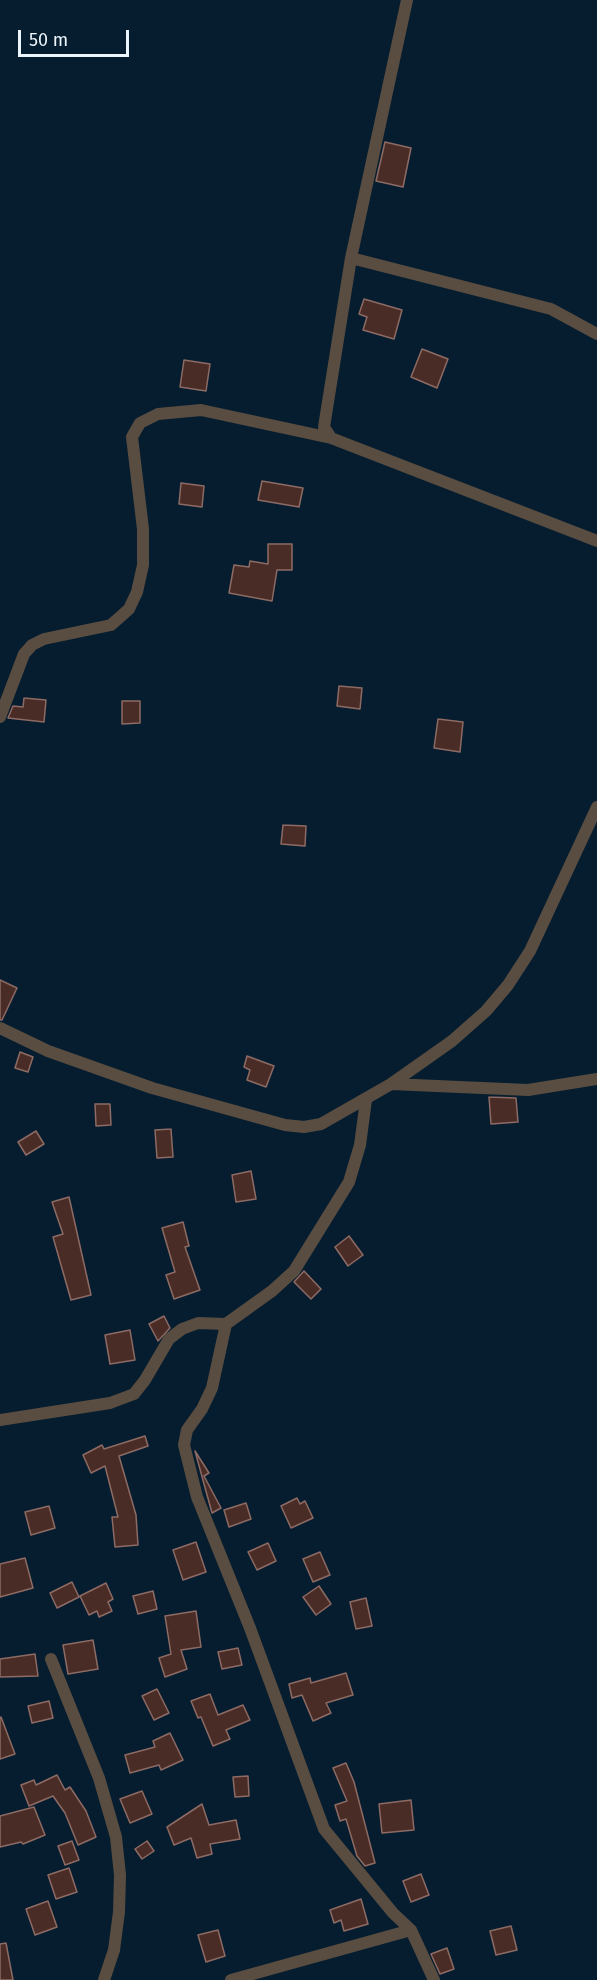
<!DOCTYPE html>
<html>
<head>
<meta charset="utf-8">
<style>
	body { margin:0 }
	#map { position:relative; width:597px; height:1980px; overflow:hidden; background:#061d2f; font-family:"Fira Sans",sans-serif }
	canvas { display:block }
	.scale { position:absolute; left:18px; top:30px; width:111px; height:27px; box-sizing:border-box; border:3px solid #ecf5fc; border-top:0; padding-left:8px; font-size:18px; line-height:21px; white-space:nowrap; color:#ecf5fc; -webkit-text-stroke:4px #061d2f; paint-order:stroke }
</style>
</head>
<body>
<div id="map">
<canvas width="597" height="1980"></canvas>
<div class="scale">50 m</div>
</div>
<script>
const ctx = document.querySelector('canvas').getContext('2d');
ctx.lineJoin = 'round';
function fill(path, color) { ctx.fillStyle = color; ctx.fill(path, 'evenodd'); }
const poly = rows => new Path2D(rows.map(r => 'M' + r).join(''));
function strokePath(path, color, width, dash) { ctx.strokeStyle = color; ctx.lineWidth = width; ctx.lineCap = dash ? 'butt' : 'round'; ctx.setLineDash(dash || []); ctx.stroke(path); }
const building = poly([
	[385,142,411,148,403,187,376,181,385,142],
	[364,299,402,310,394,339,363,330,367,317,359,314,364,299],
	[422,349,448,359,437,388,411,377,422,349],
	[184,360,210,364,206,391,180,387,184,360],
	[262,481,303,488,299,507,258,500,262,481],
	[181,483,204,486,202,507,179,504,181,483],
	[268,544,292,544,292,570,277,570,272,601,229,593,234,565,249,567,250,561,268,564,268,544],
	[339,686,362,688,360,709,337,706,339,686],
	[24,698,46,700,44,722,8,718,13,706,23,707,24,698],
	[122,701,140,701,140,723,122,724,122,701],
	[438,719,463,722,460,752,434,748,438,719],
	[283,825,306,826,305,846,281,844,283,825],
	[0,980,17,988,2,1020,0,1020,0,980],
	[20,1052,33,1057,28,1072,15,1068,20,1052],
	[247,1056,274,1066,266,1087,247,1080,250,1070,244,1067,247,1056],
	[489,1097,516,1098,518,1122,491,1124,489,1097],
	[95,1104,110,1104,111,1125,96,1126,95,1104],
	[171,1129,173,1157,157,1158,155,1130,171,1129],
	[36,1131,44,1144,26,1155,18,1142,36,1131],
	[251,1171,256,1199,236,1202,232,1175,251,1171],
	[69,1197,91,1295,71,1300,53,1237,63,1234,52,1202,69,1197],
	[183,1222,189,1246,185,1247,200,1290,174,1299,166,1275,175,1272,162,1228,183,1222],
	[349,1236,363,1255,348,1266,335,1247,349,1236],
	[304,1271,321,1289,311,1299,294,1282,304,1271],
	[164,1316,170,1328,158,1341,149,1324,164,1316],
	[130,1330,135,1360,110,1364,105,1335,130,1330],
	[145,1436,148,1446,119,1456,136,1515,138,1545,115,1547,112,1517,118,1517,105,1466,91,1473,83,1455,102,1445,104,1449,145,1436],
	[195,1451,209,1473,204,1476,221,1508,212,1513,195,1451],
	[297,1498,300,1504,305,1501,313,1518,291,1528,281,1506,297,1498],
	[246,1503,251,1519,229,1527,224,1510,246,1503],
	[49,1506,55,1528,31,1535,25,1512,49,1506],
	[196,1542,206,1572,183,1580,173,1550,196,1542],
	[268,1543,276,1561,257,1570,248,1552,268,1543],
	[320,1552,330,1575,313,1582,303,1559,320,1552],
	[25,1558,33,1588,0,1597,0,1564,25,1558],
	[72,1582,79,1597,57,1608,50,1593,72,1582],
	[106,1583,113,1599,108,1602,112,1611,99,1617,97,1611,89,1615,80,1596,106,1583],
	[319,1586,331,1604,316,1615,303,1597,319,1586],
	[153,1591,157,1609,138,1614,133,1596,153,1591],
	[366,1598,372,1626,356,1629,350,1602,366,1598],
	[196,1611,201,1647,181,1650,187,1669,165,1677,159,1658,171,1654,165,1616,196,1611],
	[93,1640,98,1669,68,1674,63,1645,93,1640],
	[238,1648,242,1665,222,1669,218,1652,238,1648],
	[35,1654,38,1676,0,1677,0,1659,35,1654],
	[346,1673,353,1695,326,1703,331,1713,313,1721,302,1695,292,1698,289,1684,310,1678,311,1683,346,1673],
	[157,1689,169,1713,154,1720,142,1696,157,1689],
	[210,1694,218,1715,243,1705,250,1720,226,1730,230,1739,213,1746,201,1717,198,1718,191,1701,210,1694],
	[49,1701,53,1718,32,1723,28,1706,49,1701],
	[1,1717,15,1754,0,1759,0,1718,1,1717],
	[170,1733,183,1760,161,1770,159,1765,130,1773,125,1755,155,1747,153,1741,170,1733],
	[346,1763,354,1782,375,1863,365,1866,357,1856,346,1819,340,1821,335,1805,347,1801,333,1768,346,1763],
	[57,1775,65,1790,70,1787,86,1811,96,1837,78,1845,65,1813,53,1796,29,1806,21,1785,34,1780,36,1785,57,1775],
	[248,1776,249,1796,235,1797,233,1777,248,1776],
	[142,1791,152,1814,130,1823,120,1799,142,1791],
	[411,1800,414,1830,382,1833,379,1804,411,1800],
	[202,1804,209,1825,236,1820,240,1839,210,1844,212,1854,197,1858,191,1838,174,1845,167,1827,202,1804],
	[34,1807,45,1835,23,1844,21,1842,0,1847,0,1816,34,1807],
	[72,1841,79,1860,65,1865,58,1846,72,1841],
	[147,1841,154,1851,142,1859,135,1849,147,1841],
	[69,1868,77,1892,56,1899,48,1875,69,1868],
	[421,1874,429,1895,411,1902,403,1881,421,1874],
	[361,1899,368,1924,344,1931,341,1920,334,1923,330,1910,361,1899],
	[48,1901,57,1927,35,1935,26,1909,48,1901],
	[511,1926,517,1950,496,1955,490,1931,511,1926],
	[218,1930,225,1956,206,1962,198,1935,218,1930],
	[6,1943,13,1980,0,1980,0,1944,6,1943],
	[447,1948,454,1969,440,1974,431,1954,447,1948]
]);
const minor = poly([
	[351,258,551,309,597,334],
	[331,438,324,427,351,258,407,0],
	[0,717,24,654,32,645,44,639,111,625,129,609,137,592,143,565,143,529,132,437,140,423,158,414,201,410,331,438,597,541],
	[0,1028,48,1051,152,1088,285,1125,304,1127,321,1124,391,1084,452,1041,486,1011,508,985,530,951,597,807],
	[391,1084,528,1090,597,1079],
	[226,1324,212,1388,202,1409,187,1430,184,1445,197,1497,250,1628,324,1829,393,1913,411,1930,434,1980],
	[0,1420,110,1403,134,1394,145,1380,169,1339,182,1329,198,1323,226,1324,272,1291,294,1271,349,1182,360,1145,366,1100],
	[51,1659,99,1778,116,1837,120,1875,119,1912,114,1950,104,1980],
	[231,1980,411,1930]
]);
fill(building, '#4a2c27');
strokePath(building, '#8d6b64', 1.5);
strokePath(minor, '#594d41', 12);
</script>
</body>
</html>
